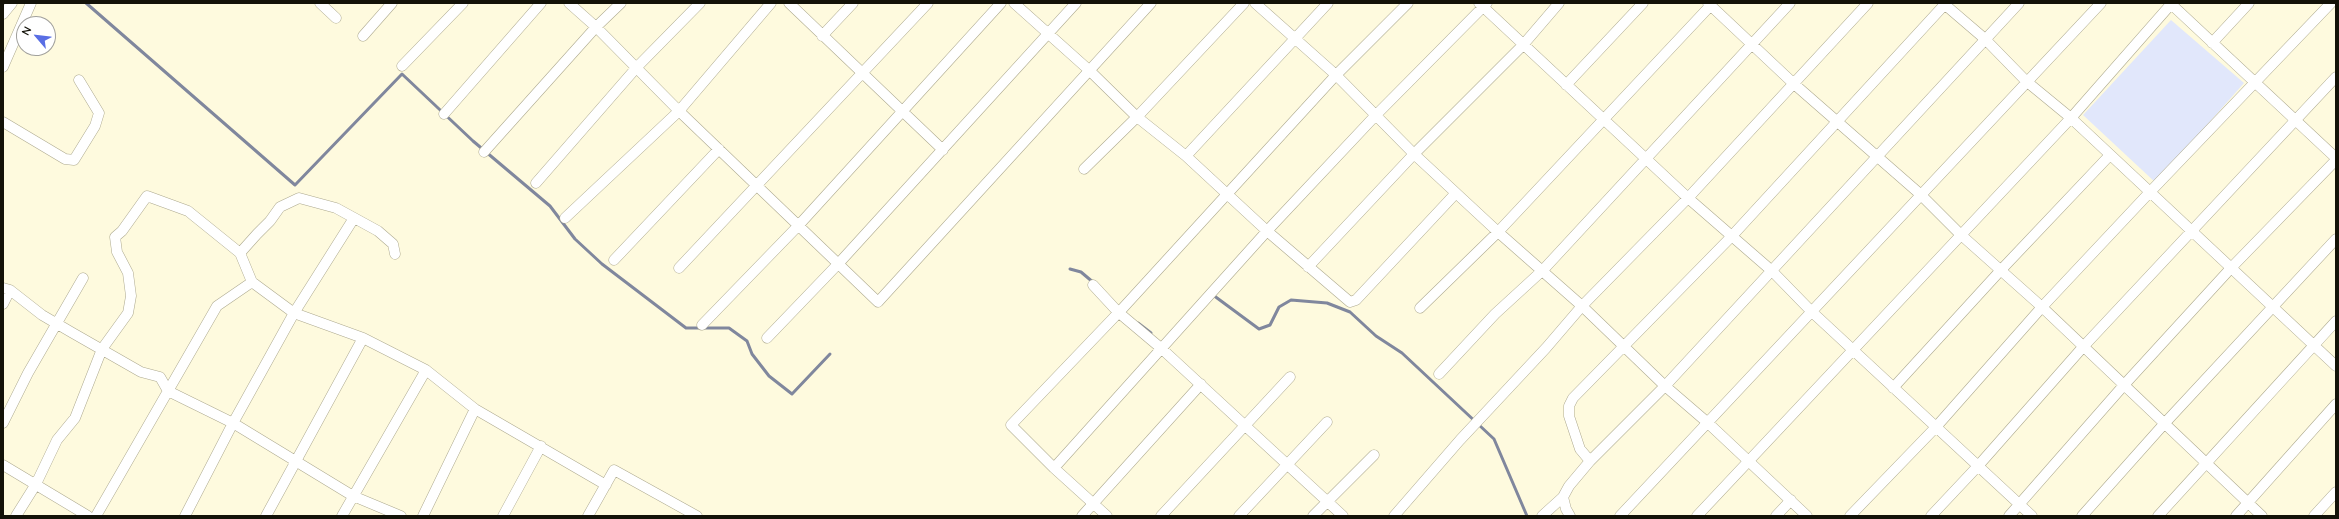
<!DOCTYPE html>
<html>
<head>
<meta charset="utf-8">
<style>
	body { margin:0 }
	#map { position:relative; width:2339px; height:519px; overflow:hidden; background:#fefade; font-family:Quicksand,sans-serif }
	canvas { display:block }
	.frame { position:absolute; inset:0; border:4px solid #131208; pointer-events:none }
	.north { position:absolute; left:16px; top:16px; width:40px; height:40px; box-sizing:border-box; background:#fff; border:1px solid #a1a09c; border-radius:50%; rotate:298deg; font-size:11px; font-weight:700; line-height:16px; text-align:center; color:#131208 }
	.north::after { content:''; display:block; margin:auto; width:14px; height:18px; background:#596ee4; clip-path:polygon(50% 0,100% 100%,50% 72%,0 100%) }
</style>
</head>
<body>
<div id="map">
<canvas width="2339" height="519"></canvas>
<div class="frame"></div>
<div class="north">N</div>
</div>
<script>
const ctx = document.querySelector('canvas').getContext('2d');
ctx.lineJoin = 'round';
function fill(path, color) { ctx.fillStyle = color; ctx.fill(path, 'evenodd'); }
const poly = rows => new Path2D(rows.map(r => 'M' + r).join(''));
function strokePath(path, color, width, dash) { ctx.strokeStyle = color; ctx.lineWidth = width; ctx.lineCap = dash ? 'butt' : 'round'; ctx.setLineDash(dash || []); ctx.stroke(path); }
const green = poly([
	[2171,20,2244,83,2156,183,2083,115]
]);
const stream = poly([
	[86,3,295,185,402,74,473,141,550,206,575,239,602,264,686,328,729,328,747,341,752,354,769,376,792,394,830,354],
	[1070,269,1081,272,1094,283],
	[1213,295,1259,329,1270,325,1279,307,1291,300,1327,303,1350,312,1376,336,1402,353,1494,439,1527,516],
	[1138,323,1151,333]
]);
const minor = poly([
	[320,3,336,18],
	[569,3,596,27,679,111,878,302,1151,3],
	[789,3,943,150],
	[1014,3,1090,71,1137,117,1186,156,1267,231,1350,302,1356,300,1456,193],
	[1255,3,1336,75,1414,154,1498,232,1582,306,1665,386,1708,423,1807,516],
	[1479,3,1688,198,1772,271,1811,311,2032,516],
	[1708,3,1793,83,1920,194,1960,234,2042,307,2262,516],
	[1943,3,1985,39,2026,81,2071,118,2336,366],
	[2170,3,2336,158],
	[3,14,12,3],
	[363,36,392,3],
	[822,36,853,3],
	[2212,43,2249,3],
	[402,66,463,3],
	[3,67,31,3],
	[1566,85,1643,3],
	[444,114,541,3],
	[3,122,65,159,74,160,95,126,99,113,79,80],
	[484,152,596,27,621,3],
	[1186,156,1328,3],
	[1084,169,1137,117,1244,3],
	[536,183,637,67,700,3],
	[565,218,679,111,771,3],
	[240,253,252,282,294,313,363,338,426,370,475,409,606,485],
	[614,260,719,149],
	[1308,267,1414,154,1523,45,1559,3],
	[679,268,928,3],
	[1093,285,1118,312,1162,349,1343,516],
	[3,288,10,290,42,315,71,332,141,372,160,377,168,391,233,423,353,496,401,516],
	[3,304,10,290],
	[1420,308,1498,232,1711,5],
	[702,325,798,226,1001,3],
	[767,338,839,263,1076,3],
	[1439,374,1495,314,1543,270,1790,3],
	[1893,388,2000,271,2110,155],
	[3,423,28,373,83,278],
	[1590,461,1580,449,1569,416,1569,406,1573,398,1731,237,1946,3],
	[3,465,88,516],
	[1054,468,1267,231,1375,116,1487,3],
	[16,516,36,484,57,440,75,418,102,349,128,313,131,296,128,273,117,252,115,237,122,231,147,196,188,211,240,253,257,234,270,221,280,207,299,198,336,208,378,231,393,244,395,254],
	[96,516,217,306,252,282],
	[185,516,233,423,294,313,354,218],
	[266,516,363,338],
	[342,516,426,370],
	[423,516,475,409],
	[503,516,541,446],
	[588,516,614,470,697,516],
	[1082,516,1201,384],
	[1107,516,1054,468,1011,425,1122,309,1336,75,1408,3],
	[1161,516,1290,377],
	[1239,516,1327,422],
	[1313,516,1374,455],
	[1394,516,1460,440,1546,348,1582,306,1688,198,1868,3],
	[1542,516,1563,497],
	[1570,516,1566,509,1563,497,1569,486,1590,461,1665,386,2019,3],
	[1620,516,2101,3],
	[1697,516,2071,118,2172,3],
	[1776,516,1791,500],
	[1850,516,1936,427,2042,307,2150,192,2331,3],
	[1931,516,1978,466,2083,347,2336,77],
	[2009,516,2124,385,2231,268,2336,160],
	[2082,516,2164,424,2336,239],
	[2158,516,2336,321],
	[2236,516,2336,404],
	[2314,516,2336,492]
]);
fill(green, '#e1e7fb');
strokePath(stream, '#80879d', 3);
strokePath(minor, '#ada98f', 11);
strokePath(minor, '#fff', 10);
</script>
</body>
</html>
